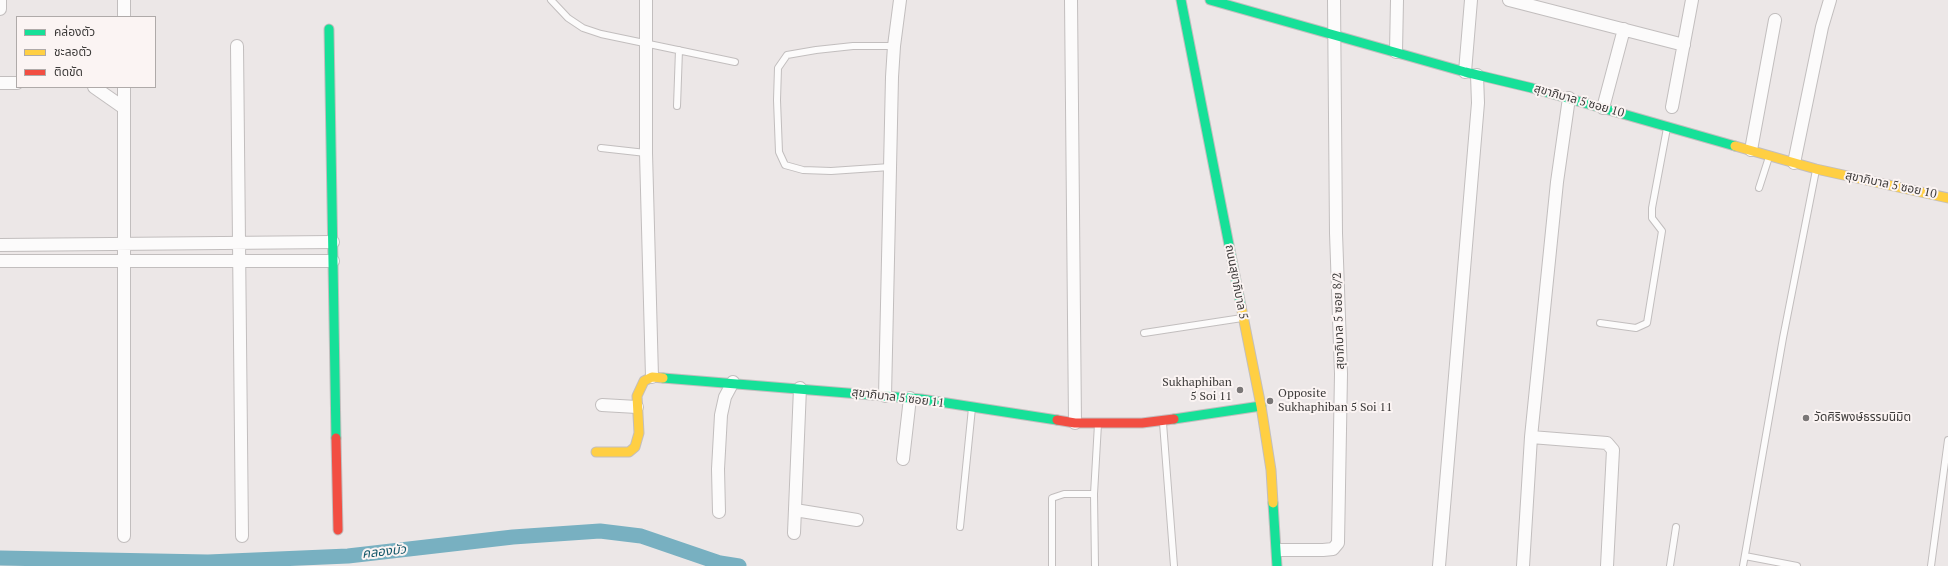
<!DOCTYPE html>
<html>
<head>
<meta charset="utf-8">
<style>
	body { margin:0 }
	#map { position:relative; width:1948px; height:566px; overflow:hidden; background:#ece7e7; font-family:"PT Serif","Noto Sans Thai",serif }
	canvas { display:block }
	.legend { position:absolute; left:16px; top:16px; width:140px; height:72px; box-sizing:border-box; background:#fbf4f3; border:1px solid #afaaa9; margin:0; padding:5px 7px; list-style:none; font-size:12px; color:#3d3b3a }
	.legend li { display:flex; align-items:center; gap:8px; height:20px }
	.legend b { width:20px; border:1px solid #afaaa9 }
</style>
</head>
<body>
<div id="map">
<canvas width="1948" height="566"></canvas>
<ul class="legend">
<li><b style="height:5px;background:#16e098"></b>คล่องตัว</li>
<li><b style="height:5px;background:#ffcf43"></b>ชะลอตัว</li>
<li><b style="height:5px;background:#f24e42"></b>ติดขัด</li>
</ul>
</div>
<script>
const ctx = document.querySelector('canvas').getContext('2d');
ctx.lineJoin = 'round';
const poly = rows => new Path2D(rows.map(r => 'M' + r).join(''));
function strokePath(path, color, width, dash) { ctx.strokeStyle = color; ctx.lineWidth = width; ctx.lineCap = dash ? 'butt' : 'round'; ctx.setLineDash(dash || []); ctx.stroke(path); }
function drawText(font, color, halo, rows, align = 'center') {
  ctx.font = font + ' "PT Serif","Noto Sans Thai",serif'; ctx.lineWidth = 4; ctx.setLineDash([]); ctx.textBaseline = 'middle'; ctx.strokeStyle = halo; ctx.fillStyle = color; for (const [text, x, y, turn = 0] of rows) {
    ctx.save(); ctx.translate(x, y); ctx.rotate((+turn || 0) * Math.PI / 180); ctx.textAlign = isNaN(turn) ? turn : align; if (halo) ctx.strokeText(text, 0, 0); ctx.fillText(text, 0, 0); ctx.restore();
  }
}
const canal = poly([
	[0,558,208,562,348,556,513,537,600,531,641,536,720,563,739,566]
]);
const lane = poly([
	[551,0,568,18,583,28,601,34,735,62],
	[677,106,679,50],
	[601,148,646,153],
	[890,167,831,171,803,170,785,165,779,152,777,100,778,68,787,55,816,50,853,46,894,46],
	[1759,188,1769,157],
	[1600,323,1636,328,1647,323,1662,231,1652,218,1652,208,1667,128],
	[1144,333,1242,318],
	[1163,423,1174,566],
	[960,527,972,408],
	[1745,556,1797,566],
	[1052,566,1052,498,1064,494,1094,494],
	[1095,566,1094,494,1098,424],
	[1670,566,1676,527],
	[1743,566,1783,338,1816,170],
	[1931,566,1948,440]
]);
const street = poly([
	[124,0,124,17],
	[646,0,646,153,652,377],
	[1071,0,1075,423],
	[1509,0,1684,45],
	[0,9,0,0],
	[237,46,242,536],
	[1396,52,1397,0],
	[1465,72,1471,0],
	[0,83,17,83],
	[94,87,124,108],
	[1672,107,1692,0],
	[1603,108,1624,29],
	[1751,150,1775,20],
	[1794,163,1822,27,1830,0],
	[0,245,333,242],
	[0,261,333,261],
	[885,396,892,77,894,46,900,0],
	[602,405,637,407],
	[1531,437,1607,443,1613,450,1607,566],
	[903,459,910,398],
	[795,510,857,520],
	[719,512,718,469,721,415,725,397,733,382],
	[794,533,800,388],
	[124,536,124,87],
	[1278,550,1323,550,1333,549,1338,543,1341,374,1336,233,1334,0],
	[1439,566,1478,103,1477,75],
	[1523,566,1531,437,1557,182,1569,98]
]);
const fast = poly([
	[1181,0,1241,306],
	[1210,0,1465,72,1532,88,1735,146],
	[329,29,336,438],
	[663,378,921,399,1057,420],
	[1174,419,1261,406],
	[1273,503,1277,566]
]);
const slow = poly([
	[1735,146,1816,169,1948,198],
	[1241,306,1261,406,1271,470,1273,503],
	[596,452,629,452,635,447,639,433,637,396,644,381,652,377,663,378]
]);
const jam = poly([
	[1057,420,1075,423,1142,423,1174,419],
	[336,438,338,530]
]);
const markers = [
	[1240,390,4,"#7a7777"],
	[1270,401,4,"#7a7777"],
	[1806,418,4,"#7a7777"]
];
const streetNames = [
	["สุขาภิบาล 5 ซอย 10",1579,101,16],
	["สุขาภิบาล 5 ซอย 10",1891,185,12],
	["ถนนสุขาภิบาล 5",1236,282,79],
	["สุขาภิบาล 5 ซอย 8/2",1339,321,-92],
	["สุขาภิบาล 5 ซอย 11",898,398,7]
];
const poiNames = [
	["Sukhaphiban",1232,383,"right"],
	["5 Soi 11",1232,397,"right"],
	["Opposite",1278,394],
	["Sukhaphiban 5 Soi 11",1278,408],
	["วัดศิริพงษ์ธรรมนิมิต",1814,418]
];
const waterNames = [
	["คลองบัว",384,552,-6]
];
strokePath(canal, '#78b0c1', 15);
strokePath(lane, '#c2bebe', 8);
strokePath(street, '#c2bebe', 14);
strokePath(fast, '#c2bebe', 11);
strokePath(slow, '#c2bebe', 11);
strokePath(jam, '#c2bebe', 11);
strokePath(lane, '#fcfbfb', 6);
strokePath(street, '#fcfbfb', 12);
strokePath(fast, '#16e098', 9);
strokePath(slow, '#ffcf43', 9);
strokePath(jam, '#f24e42', 9);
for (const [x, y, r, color] of markers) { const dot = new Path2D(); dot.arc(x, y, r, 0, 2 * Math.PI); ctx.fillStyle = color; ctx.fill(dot); strokePath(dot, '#fbf4f3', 1.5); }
drawText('12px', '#3d3b3a', '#fbf4f3', streetNames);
drawText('12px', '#3d3b3a', '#fbf4f3', poiNames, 'left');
drawText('italic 13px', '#135769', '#fbf4f3', waterNames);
</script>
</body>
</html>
